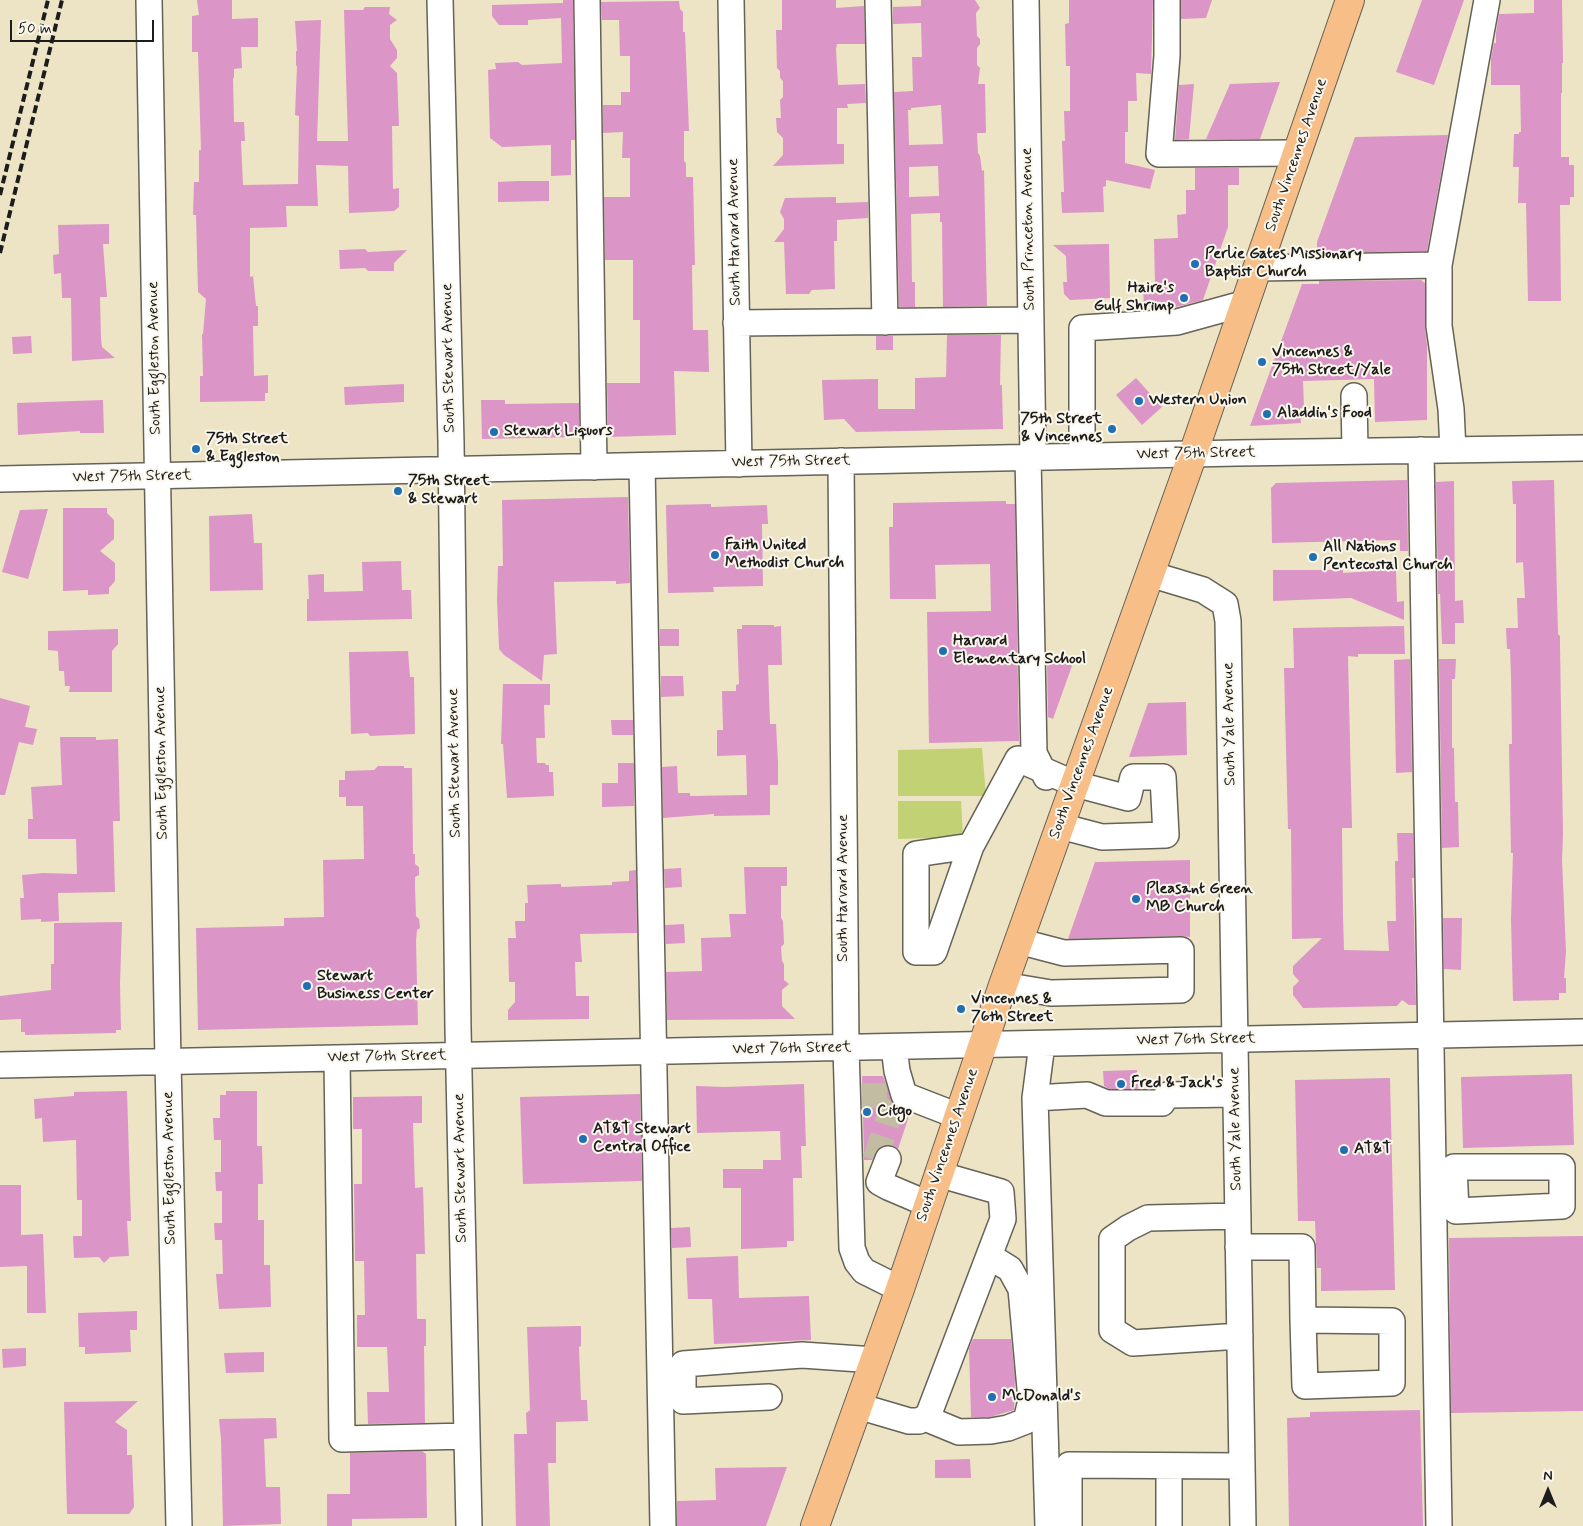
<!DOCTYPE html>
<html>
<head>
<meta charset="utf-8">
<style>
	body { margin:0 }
	#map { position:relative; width:1583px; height:1526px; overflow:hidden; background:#ece4c4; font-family:Mynerve,sans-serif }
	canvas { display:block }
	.north { position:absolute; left:1523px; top:1466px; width:50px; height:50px; -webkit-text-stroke:4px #fbf7ec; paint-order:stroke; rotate:0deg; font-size:14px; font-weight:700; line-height:20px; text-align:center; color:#1c1c1c }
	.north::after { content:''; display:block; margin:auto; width:18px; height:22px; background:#1c1c1c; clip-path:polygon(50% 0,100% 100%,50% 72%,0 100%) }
	.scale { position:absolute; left:10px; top:20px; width:144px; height:22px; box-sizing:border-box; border:2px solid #1c1c1c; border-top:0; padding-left:6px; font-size:15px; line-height:18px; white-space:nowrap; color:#1c1c1c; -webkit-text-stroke:4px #fbf7ec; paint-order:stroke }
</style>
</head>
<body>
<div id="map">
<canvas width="1583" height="1526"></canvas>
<div class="north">N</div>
<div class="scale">50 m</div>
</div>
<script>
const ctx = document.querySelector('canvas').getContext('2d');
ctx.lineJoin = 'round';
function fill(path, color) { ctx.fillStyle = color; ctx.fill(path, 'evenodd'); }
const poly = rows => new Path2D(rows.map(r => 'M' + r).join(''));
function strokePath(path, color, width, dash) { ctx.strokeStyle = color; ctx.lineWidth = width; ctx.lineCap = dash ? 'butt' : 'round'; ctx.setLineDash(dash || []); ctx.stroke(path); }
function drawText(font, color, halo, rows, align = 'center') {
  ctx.font = font + ' Mynerve,sans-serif'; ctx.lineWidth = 4; ctx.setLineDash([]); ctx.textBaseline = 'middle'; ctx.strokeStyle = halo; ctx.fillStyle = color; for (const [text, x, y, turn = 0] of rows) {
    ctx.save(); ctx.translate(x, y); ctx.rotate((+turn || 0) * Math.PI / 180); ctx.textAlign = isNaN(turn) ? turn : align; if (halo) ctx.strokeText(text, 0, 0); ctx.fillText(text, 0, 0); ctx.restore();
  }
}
const green = poly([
	[982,748,986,796,898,796,898,750],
	[898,801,961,801,963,837,898,839]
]);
const building = poly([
	[197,0,232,0,232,19,258,18,258,47,241,47,242,68,234,69,234,78,233,78,234,122,244,122,245,141,241,141,243,185,298,184,299,116,295,115,297,66,296,66,296,51,297,51,295,21,321,20,317,141,348,141,344,10,363,10,365,7,390,7,389,14,397,20,390,25,390,39,397,50,397,58,390,66,397,73,399,126,392,126,393,189,399,188,399,207,394,211,349,213,348,166,316,165,318,206,286,206,287,227,250,228,250,277,253,276,256,306,258,306,258,326,253,326,254,376,268,375,268,393,265,393,265,401,200,402,200,376,203,376,202,334,203,334,206,299,198,292,196,215,193,215,194,182,199,182,199,150,201,150,198,52,192,52,192,16,199,15],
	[563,0,573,0,575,140,571,140,571,175,551,176,551,145,502,147,490,138,488,70,496,69,495,63,518,62,522,65,562,63,561,18,528,20,528,25,499,25,492,16,492,5,563,3],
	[782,0,836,0,836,8,864,6,865,44,837,44,836,49,838,85,865,84,866,103,847,104,848,108,837,108,837,144,844,144,844,164,773,166,783,155,783,138,777,132,776,118,781,118,780,100,783,97,783,81,780,78,780,71,777,68,776,30,782,30],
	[921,0,975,0,980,8,976,13,977,36,980,39,980,44,977,48,977,65,980,68,978,84,985,84,986,133,977,133,978,153,980,156,982,171,984,170,987,306,943,307,942,222,940,222,940,213,911,214,912,282,915,282,915,307,899,307,894,92,913,91,912,57,922,57,921,23,893,24,893,7,921,6],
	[941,105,943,144,909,145,908,110,911,110,911,108],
	[938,166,939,196,909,197,909,167],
	[1069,0,1153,0,1151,74,1136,73,1137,101,1128,101,1128,132,1125,132,1125,163,1155,170,1150,189,1106,180,1106,186,1103,187,1104,212,1062,213,1061,192,1064,192,1062,141,1065,141,1064,111,1070,111,1070,66,1066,66,1065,24,1069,23],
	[1181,0,1212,0,1206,18,1181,19],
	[1422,0,1464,0,1434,85,1396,72],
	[1534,0,1562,0,1563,63,1562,63,1562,93,1561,93,1561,157,1569,157,1569,165,1574,165,1574,197,1570,197,1570,205,1560,205,1561,301,1528,301,1526,203,1518,203,1519,167,1513,167,1514,134,1519,134,1519,132,1521,132,1520,85,1491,85,1491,58,1494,43,1496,43,1496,33,1499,14,1534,13],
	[679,1,680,9,683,12,683,32,685,32,689,131,684,131,684,161,686,163,686,177,693,177,695,265,692,265,693,330,708,330,709,372,674,371,676,435,608,437,607,383,640,383,640,320,633,320,633,260,605,260,604,197,630,197,630,158,622,158,623,132,603,133,603,105,621,105,621,92,630,92,630,56,620,56,619,20,602,20,601,2],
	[1280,82,1260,139,1206,139,1230,84],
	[1194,84,1189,139,1175,140,1179,85],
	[1448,135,1427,251,1317,253,1317,242,1355,137],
	[1195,168,1239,168,1239,185,1228,185,1228,227,1203,300,1176,307,1144,307,1143,287,1155,286,1154,239,1178,238,1177,215,1186,214,1186,190,1195,190],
	[518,181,549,181,549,201,498,202,498,182],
	[836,197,836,203,868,202,868,218,837,220,837,241,834,241,835,289,812,290,809,294,786,294,784,242,774,242,784,229,784,219,780,212,785,198],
	[109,224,109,244,103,244,107,297,100,297,101,339,102,347,115,358,72,361,71,298,62,298,61,273,54,274,53,255,59,254,58,225],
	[1109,244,1110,298,1070,300,1064,294,1063,282,1067,282,1066,256,1053,245],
	[365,249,368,252,407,250,394,263,394,271,368,271,365,268,340,269,339,250],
	[1421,280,1425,283,1425,326,1427,345,1427,420,1375,422,1374,379,1303,381,1304,408,1300,408,1301,423,1250,426,1302,284,1319,284,1319,281],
	[947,335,1001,335,1000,385,1002,385,1003,429,856,432,844,419,824,420,822,380,878,379,878,409,915,409,915,378,946,377],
	[31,336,32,353,13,354,12,337],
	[876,336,893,336,893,350,876,350],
	[1136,378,1162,407,1142,425,1116,395],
	[404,384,404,402,345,405,344,387],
	[103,400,104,433,80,433,80,431,18,435,17,403],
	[481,400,505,400,505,404,579,403,579,437,482,439],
	[1407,480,1408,551,1400,551,1400,540,1272,543,1271,488,1276,483],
	[1554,480,1558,634,1560,636,1560,645,1563,834,1562,860,1566,952,1564,978,1566,978,1566,993,1559,993,1559,1000,1513,1001,1511,919,1513,853,1511,853,1509,744,1512,744,1511,675,1510,649,1507,649,1506,628,1518,628,1517,598,1525,598,1523,562,1516,563,1516,504,1513,504,1512,481],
	[1454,481,1455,601,1463,600,1464,623,1455,623,1455,644,1442,644,1440,594,1438,594,1436,482],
	[628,497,630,583,616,584,616,581,554,582,557,654,544,655,542,681,504,655,499,649,497,599,498,566,503,566,502,500],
	[1006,501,1006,504,1015,504,1019,741,929,743,927,612,991,611,990,564,935,565,936,599,890,599,889,527,893,527,893,503],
	[711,504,711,507,767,505,768,524,762,524,763,586,713,587,714,592,668,593,666,505],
	[63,508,107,508,107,513,114,520,114,539,100,551,115,563,115,581,109,588,109,594,88,595,88,590,63,591],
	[48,509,28,579,2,572,20,510],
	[252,514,254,543,262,543,263,590,210,591,209,516],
	[401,561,402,590,411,590,412,619,307,621,307,599,309,599,308,575,324,574,324,592,363,591,362,562],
	[1273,570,1343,570,1343,573,1373,571,1373,570,1396,570,1397,602,1404,601,1404,620,1351,598,1273,601],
	[742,625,774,625,774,627,781,626,782,665,768,665,770,724,776,724,778,762,778,785,770,785,770,815,714,816,714,814,663,818,662,767,677,766,678,793,690,793,690,796,747,795,746,755,717,756,717,730,723,730,722,691,736,691,736,685,739,684,737,629,742,629],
	[1404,626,1405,654,1358,654,1358,657,1348,656,1352,828,1342,828,1343,917,1344,950,1389,951,1387,921,1396,921,1395,861,1398,861,1397,833,1413,833,1414,878,1412,878,1414,919,1416,1005,1409,1005,1402,1000,1397,1006,1303,1008,1293,995,1293,987,1299,981,1293,974,1293,966,1322,938,1292,939,1291,829,1288,829,1284,668,1294,668,1293,628],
	[118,629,118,644,112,651,112,692,69,692,70,686,65,686,64,671,59,671,58,651,48,650,48,631],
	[660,629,679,629,679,646,660,646],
	[408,651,410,677,414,677,415,734,370,736,368,733,351,734,349,652],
	[1410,659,1412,772,1396,773,1394,660],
	[1439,659,1456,659,1455,679,1452,679,1452,748,1454,748,1455,802,1458,802,1459,847,1442,848],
	[1073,663,1053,719,1048,717,1047,664],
	[661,676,683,676,684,696,661,697],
	[503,684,550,684,550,705,544,705,545,738,536,738,537,763,545,763,546,765,549,765,549,772,553,772,554,796,507,798,503,744,501,744],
	[0,698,30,706,25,727,37,729,33,745,19,742,5,795,0,795],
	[1186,702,1187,755,1129,757,1148,703],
	[611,720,633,720,633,735,612,735],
	[60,737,96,737,96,740,118,739,120,821,113,821,115,892,58,893,59,921,41,922,41,919,21,920,20,898,24,898,22,875,43,873,77,874,76,839,28,839,28,819,33,819,31,787,62,785],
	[618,763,634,763,634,806,602,807,602,783,618,783],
	[378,766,404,766,404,768,412,768,413,854,415,854,415,864,419,867,419,875,415,877,415,887,416,916,419,919,420,928,417,930,416,941,418,1025,198,1030,196,928,284,926,284,918,324,917,323,860,364,859,363,806,346,806,346,797,339,797,339,780,345,780,345,771,374,770],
	[1190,860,1190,937,1181,936,1068,939,1095,862],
	[744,867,787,867,787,886,781,886,781,918,783,921,784,944,781,947,782,961,784,964,784,980,789,984,782,990,782,1006,795,1019,667,1020,666,972,702,971,701,938,731,937,729,914,746,914],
	[681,868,682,887,665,888,664,869],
	[636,870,637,933,580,934,582,962,575,962,576,996,589,996,589,1019,508,1020,508,1010,515,1002,515,982,509,982,508,938,516,938,515,921,525,921,525,903,528,903,527,885,561,884,561,887,612,885,612,882,629,881,629,871],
	[1443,918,1462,918,1461,970,1444,969],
	[122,922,120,984,121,1030,116,1030,116,1033,25,1035,25,1032,21,1032,21,1019,0,1020,0,996,51,990,51,964,54,964,54,923],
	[684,924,685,943,666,944,665,925],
	[1137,1070,1138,1089,1109,1089,1104,1086,1103,1071],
	[1572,1074,1574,1145,1463,1148,1461,1077],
	[862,1076,883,1076,893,1104,906,1111,909,1116,898,1149,893,1146,885,1145,879,1148,872,1160,864,1160],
	[1390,1078,1395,1290,1321,1291,1321,1268,1317,1268,1315,1221,1298,1221,1295,1080],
	[804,1084,806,1146,801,1146,802,1178,793,1178,794,1241,787,1241,787,1247,741,1249,741,1188,723,1188,723,1169,763,1169,763,1160,781,1160,780,1131,697,1133,696,1086,725,1087],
	[127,1091,131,1221,127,1221,129,1256,110,1257,104,1263,99,1257,74,1258,73,1236,82,1236,82,1200,77,1200,76,1140,43,1142,42,1118,35,1119,34,1099,74,1096,74,1092],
	[226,1091,257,1091,257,1146,262,1146,263,1184,258,1184,258,1220,264,1220,264,1265,270,1265,271,1307,219,1309,216,1274,223,1274,222,1240,215,1240,214,1223,222,1223,222,1191,216,1191,215,1172,221,1172,221,1140,214,1140,213,1118,220,1118,220,1095,226,1095],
	[640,1094,642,1181,523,1184,520,1097],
	[422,1096,422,1123,413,1123,415,1188,423,1187,425,1254,416,1254,417,1319,426,1319,426,1346,424,1346,425,1423,368,1424,367,1392,389,1392,387,1347,357,1347,357,1315,365,1315,364,1261,355,1261,354,1184,362,1184,362,1129,353,1129,353,1097],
	[0,1185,21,1185,21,1235,43,1234,46,1313,27,1313,27,1266,0,1267],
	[690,1227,691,1247,672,1248,671,1228],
	[1583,1236,1583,1411,1451,1413,1449,1238],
	[738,1256,739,1298,809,1296,811,1340,714,1344,712,1299,688,1299,686,1258],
	[137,1311,137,1330,130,1330,131,1352,85,1354,85,1347,79,1347,78,1313],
	[581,1326,581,1346,579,1347,581,1400,587,1400,588,1421,556,1422,556,1463,548,1463,550,1526,516,1526,514,1434,527,1434,526,1413,530,1410,527,1327],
	[973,1339,1011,1339,1015,1378,1014,1410,990,1417,971,1417,969,1348],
	[26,1348,26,1366,3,1368,2,1349],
	[264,1352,264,1372,226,1373,224,1353],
	[138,1401,115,1422,127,1430,127,1455,132,1455,134,1507,129,1514,67,1514,64,1402],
	[1420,1410,1423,1526,1289,1526,1287,1418,1310,1417,1310,1412],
	[276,1418,277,1438,264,1439,266,1487,280,1487,281,1524,223,1526,221,1439,219,1419],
	[422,1451,426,1454,427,1518,352,1519,352,1526,327,1526,327,1494,350,1494,350,1453],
	[970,1459,971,1478,935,1478,935,1460],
	[787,1467,766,1526,677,1526,677,1501,716,1500,715,1468]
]);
const minorTunnel = poly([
	[862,1096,900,1095],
	[875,1160,896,1095]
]);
const minor = poly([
	[149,0,168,1062,179,1526],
	[440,0,451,442,458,1028,469,1526],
	[587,0,594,467],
	[731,0,739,464],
	[878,0,885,322],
	[1026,0,1033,457],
	[1167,0,1167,56,1159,154,1297,153],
	[1257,268,1439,265],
	[736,323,1031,320],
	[1354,396,1355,451],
	[1421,450,1439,1526],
	[1453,450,1451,409,1439,326,1439,265,1487,0],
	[1082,456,1082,328,1177,322,1246,303],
	[1028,457,1034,753,1046,777],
	[841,461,846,1048,852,1248,857,1262,864,1271,900,1289],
	[642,466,663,1526],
	[0,479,1237,453,1583,448],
	[1150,574,1203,590,1225,604,1228,621,1243,1526],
	[971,846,916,854,916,952,934,952,971,846,1018,759,1075,784,1128,798,1133,777,1163,777,1166,835,1102,837,1060,826],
	[1003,985,1051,993,1181,990,1181,950,1064,953,1018,941],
	[1042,1044,1035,1098,1048,1526],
	[894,1047,897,1071,904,1095,958,1116],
	[337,1058,342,1439,467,1436],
	[0,1065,1583,1032],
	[1035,1098,1087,1095,1106,1103,1162,1103,1167,1095,1236,1094],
	[888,1159,879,1182,888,1187,928,1204],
	[1454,1167,1562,1167,1562,1206,1456,1211,1454,1167],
	[1238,1216,1148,1218,1128,1228,1112,1239,1112,1330,1133,1343,1240,1336],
	[1238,1247,1302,1247,1303,1320,1305,1386,1392,1383,1392,1321,1303,1320],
	[769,1397,683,1401,683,1364,802,1355,875,1360],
	[858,1406,909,1421,919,1421,928,1416,1003,1219,1001,1192,938,1174],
	[925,1418,959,1432,991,1431,1008,1428,1026,1421,1031,1400,1021,1289,1010,1269,989,1256],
	[1169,1466,1169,1526],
	[1069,1526,1069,1465,1242,1466]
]);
const major = poly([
	[815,1526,900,1289,1003,985,1193,454,1350,0]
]);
const rail = poly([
	[0,195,48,0],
	[0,253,62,0]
]);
const markers = [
	[1195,264,5,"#1f6fb2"],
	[1184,298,5,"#1f6fb2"],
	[1262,362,5,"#1f6fb2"],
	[1139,401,5,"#1f6fb2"],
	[1267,414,5,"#1f6fb2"],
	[1112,429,5,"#1f6fb2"],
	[494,432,5,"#1f6fb2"],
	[196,449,5,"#1f6fb2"],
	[398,491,5,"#1f6fb2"],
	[715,555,5,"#1f6fb2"],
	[1313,557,5,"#1f6fb2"],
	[943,651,5,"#1f6fb2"],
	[1136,899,5,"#1f6fb2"],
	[307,986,5,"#1f6fb2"],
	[961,1009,5,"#1f6fb2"],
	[1121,1084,5,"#1f6fb2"],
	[867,1112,5,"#1f6fb2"],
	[583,1139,5,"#1f6fb2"],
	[1344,1150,5,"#1f6fb2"],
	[992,1397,5,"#1f6fb2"]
];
const streetNames = [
	["South Vincennes Avenue",1297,155,-71],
	["South Princeton Avenue",1029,229,-91],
	["South Harvard Avenue",735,232,-91],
	["South Eggleston Avenue",155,358,-91],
	["South Stewart Avenue",449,358,-91],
	["West 75th Street",1196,454,-1],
	["West 75th Street",791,462,-1],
	["West 75th Street",132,477,-1],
	["South Yale Avenue",1230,724,-91],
	["South Eggleston Avenue",162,763,-91],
	["South Stewart Avenue",455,763,-91],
	["South Vincennes Avenue",1082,763,-70],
	["South Harvard Avenue",844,888,-90],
	["West 76th Street",1196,1040,-1],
	["West 76th Street",792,1049,-1],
	["West 76th Street",387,1057,-1],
	["South Yale Avenue",1236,1129,-91],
	["South Vincennes Avenue",948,1145,-71],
	["South Eggleston Avenue",170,1168,-91],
	["South Stewart Avenue",461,1168,-91]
];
const poiNames = [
	["Perlie Gates Missionary",1205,255],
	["Baptist Church",1205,273],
	["Haire's",1174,289,"right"],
	["Gulf Shrimp",1174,307,"right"],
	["Vincennes &",1272,353],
	["75th Street/Yale",1272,371],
	["Western Union",1149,401],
	["Aladdin's Food",1277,414],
	["75th Street",1102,420,"right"],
	["& Vincennes",1102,438,"right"],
	["Stewart Liquors",504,432],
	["75th Street",206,440],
	["& Eggleston",206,458],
	["75th Street",408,482],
	["& Stewart",408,500],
	["Faith United",725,546],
	["Methodist Church",725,564],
	["All Nations",1323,548],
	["Pentecostal Church",1323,566],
	["Harvard",953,642],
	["Elementary School",953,660],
	["Pleasant Green",1146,890],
	["MB Church",1146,908],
	["Stewart",317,977],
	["Business Center",317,995],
	["Vincennes &",971,1000],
	["76th Street",971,1018],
	["Fred & Jack's",1131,1084],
	["Citgo",877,1112],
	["AT&T Stewart",593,1130],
	["Central Office",593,1148],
	["AT&T",1354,1150],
	["McDonald's",1002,1397]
];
fill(green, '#c2d174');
fill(building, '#db96c7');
strokePath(minorTunnel, '#c2bca2', 25, [25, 12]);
strokePath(minor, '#656257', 28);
strokePath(major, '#656257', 30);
strokePath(minor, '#fff', 25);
strokePath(major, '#f7be88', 28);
strokePath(rail, '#1c1c1c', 4, [8, 4]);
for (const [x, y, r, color] of markers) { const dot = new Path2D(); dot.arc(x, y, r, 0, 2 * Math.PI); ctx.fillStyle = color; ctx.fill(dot); strokePath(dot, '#fbf7ec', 2); }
drawText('16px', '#1c1c1c', '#fbf7ec', streetNames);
drawText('bold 16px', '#1c1c1c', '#fbf7ec', poiNames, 'left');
</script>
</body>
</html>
